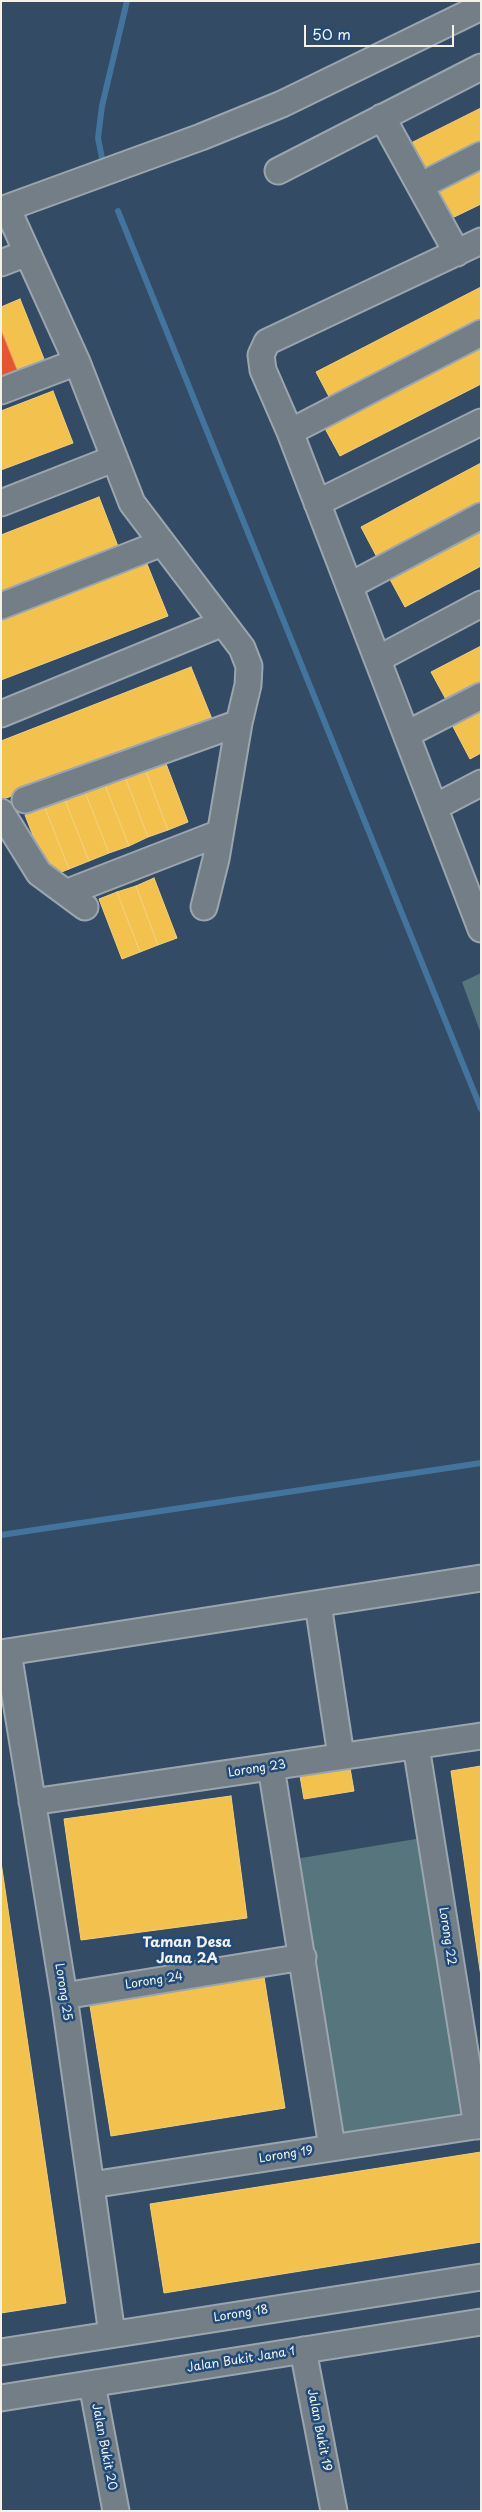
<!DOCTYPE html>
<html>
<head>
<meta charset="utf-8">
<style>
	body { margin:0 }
	#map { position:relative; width:482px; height:2512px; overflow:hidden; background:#344b65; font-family:"Playpen Sans",sans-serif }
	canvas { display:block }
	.frame { position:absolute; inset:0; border:2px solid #f4f1e8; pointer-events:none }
	.scale { position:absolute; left:304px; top:25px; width:150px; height:22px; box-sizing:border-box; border:2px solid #f4f1e8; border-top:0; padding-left:6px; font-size:15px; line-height:18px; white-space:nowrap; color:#f4f1e8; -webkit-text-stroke:4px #1f4a7a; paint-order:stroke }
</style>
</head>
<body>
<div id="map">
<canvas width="482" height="2512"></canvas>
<div class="frame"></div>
<div class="scale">50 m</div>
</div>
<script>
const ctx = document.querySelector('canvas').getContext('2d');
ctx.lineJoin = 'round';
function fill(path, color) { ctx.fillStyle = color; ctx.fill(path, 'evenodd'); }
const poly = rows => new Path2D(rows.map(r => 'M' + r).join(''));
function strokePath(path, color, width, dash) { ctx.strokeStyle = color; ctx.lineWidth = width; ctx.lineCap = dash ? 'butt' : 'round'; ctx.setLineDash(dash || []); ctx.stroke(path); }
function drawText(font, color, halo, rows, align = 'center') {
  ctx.font = font + ' "Playpen Sans",sans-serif'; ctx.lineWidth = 5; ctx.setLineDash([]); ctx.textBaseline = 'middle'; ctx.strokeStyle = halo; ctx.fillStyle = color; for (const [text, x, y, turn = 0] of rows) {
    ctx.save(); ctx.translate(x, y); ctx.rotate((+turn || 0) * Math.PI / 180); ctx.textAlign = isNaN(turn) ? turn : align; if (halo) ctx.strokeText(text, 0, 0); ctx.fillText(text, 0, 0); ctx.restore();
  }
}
const green = poly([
	[481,973,481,1034,462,982],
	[422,1838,466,2113,339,2134,295,1859]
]);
const homes = poly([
	[481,108,481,149,428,176,411,143,481,108],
	[481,163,481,204,450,219,434,187,481,163],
	[481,287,481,330,334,406,316,372,481,287],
	[20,299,44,359,17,370,1,330,1,307,20,299],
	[481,340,481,384,340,456,322,423,481,340],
	[53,391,73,443,1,470,1,411,53,391],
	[481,463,481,508,379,561,361,527,481,463],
	[99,497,119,549,1,595,1,535,99,497],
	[481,522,481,566,405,607,386,572,481,522],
	[147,564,168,616,1,680,1,621,147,564],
	[481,646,481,688,449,705,431,672,481,646],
	[191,667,212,719,1,800,1,741,191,667],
	[481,705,481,753,470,759,450,721,481,705],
	[165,761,188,822,168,830,145,769,165,761],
	[145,769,168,830,148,837,125,777,145,769],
	[125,777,148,837,129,846,105,785,125,777],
	[105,785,129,846,109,853,85,792,105,785],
	[85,792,109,853,89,861,65,800,85,792],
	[65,800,89,861,69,869,45,808,65,800],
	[45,808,69,869,49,877,25,815,45,808],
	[154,878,177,938,158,945,136,886,154,878],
	[136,886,158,945,140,952,117,892,136,886],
	[117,892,140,952,122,959,99,899,117,892],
	[481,1766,481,1977,451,1771,481,1766],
	[350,1768,354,1791,304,1799,300,1776,350,1768],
	[231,1796,247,1918,81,1940,64,1819,231,1796],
	[1,1862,66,2303,1,2313,1,1862],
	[264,1977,285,2108,111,2136,90,2006,264,1977],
	[481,2152,481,2242,164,2293,150,2204,481,2152]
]);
const shops = poly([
	[1,330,17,370,1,376,1,330]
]);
const stream = poly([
	[102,158,98,138,102,106,127,1],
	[118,211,481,1109],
	[1,1535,481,1463]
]);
const minor = poly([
	[382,117,457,253],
	[278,171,481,67],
	[420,186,481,155],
	[7,208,77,362,132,503,242,648,249,666,248,685,239,723,216,859,204,907],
	[1,210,201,137,282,104,481,7],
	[481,241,267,342,261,355,263,370,290,432,481,929],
	[1,263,27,253],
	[1,391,77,362],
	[290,432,481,333],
	[1,503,113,459],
	[317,503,481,422],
	[349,586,481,516],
	[1,606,162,543],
	[378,659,481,604],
	[1,714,223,623],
	[407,734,481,696],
	[25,800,239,723],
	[435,807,481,783],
	[1,812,39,873,85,907],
	[68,892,220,833],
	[318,1604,341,1756],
	[8,1652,64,1996,112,2334],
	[1,1653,481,1578],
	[416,1746,477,2126],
	[271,1767,332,2147],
	[32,1802,481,1736],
	[64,1996,303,1957],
	[91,2185,481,2125],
	[303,2350,334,2511],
	[1,2352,481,2277],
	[92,2384,116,2511],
	[1,2398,481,2322]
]);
const streetNames = [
	["Lorong 23",257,1769,-9],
	["Lorong 22",447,1936,81],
	["Lorong 24",154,1981,-9],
	["Lorong 25",63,1992,81],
	["Lorong 19",286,2155,-9],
	["Lorong 18",241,2314,-9],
	["Jalan Bukit Jana 1",241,2360,-9],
	["Jalan Bukit 19",319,2430,79],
	["Jalan Bukit 20",104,2447,79]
];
const neighbourhoodNames = [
	["Taman Desa",187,1943],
	["Jana 2A",187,1959]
];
fill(green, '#56757d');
fill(homes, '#f2c14e');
strokePath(homes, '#f3cf7c', 1);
fill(shops, '#e4572e');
strokePath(shops, '#e98566', 1);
strokePath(stream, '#43749d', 6);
strokePath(minor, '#9ba5af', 29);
strokePath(minor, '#737e87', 25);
drawText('12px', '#f4f1e8', '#1f4a7a', streetNames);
drawText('bold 14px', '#f4f1e8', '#1f4a7a', neighbourhoodNames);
</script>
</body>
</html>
